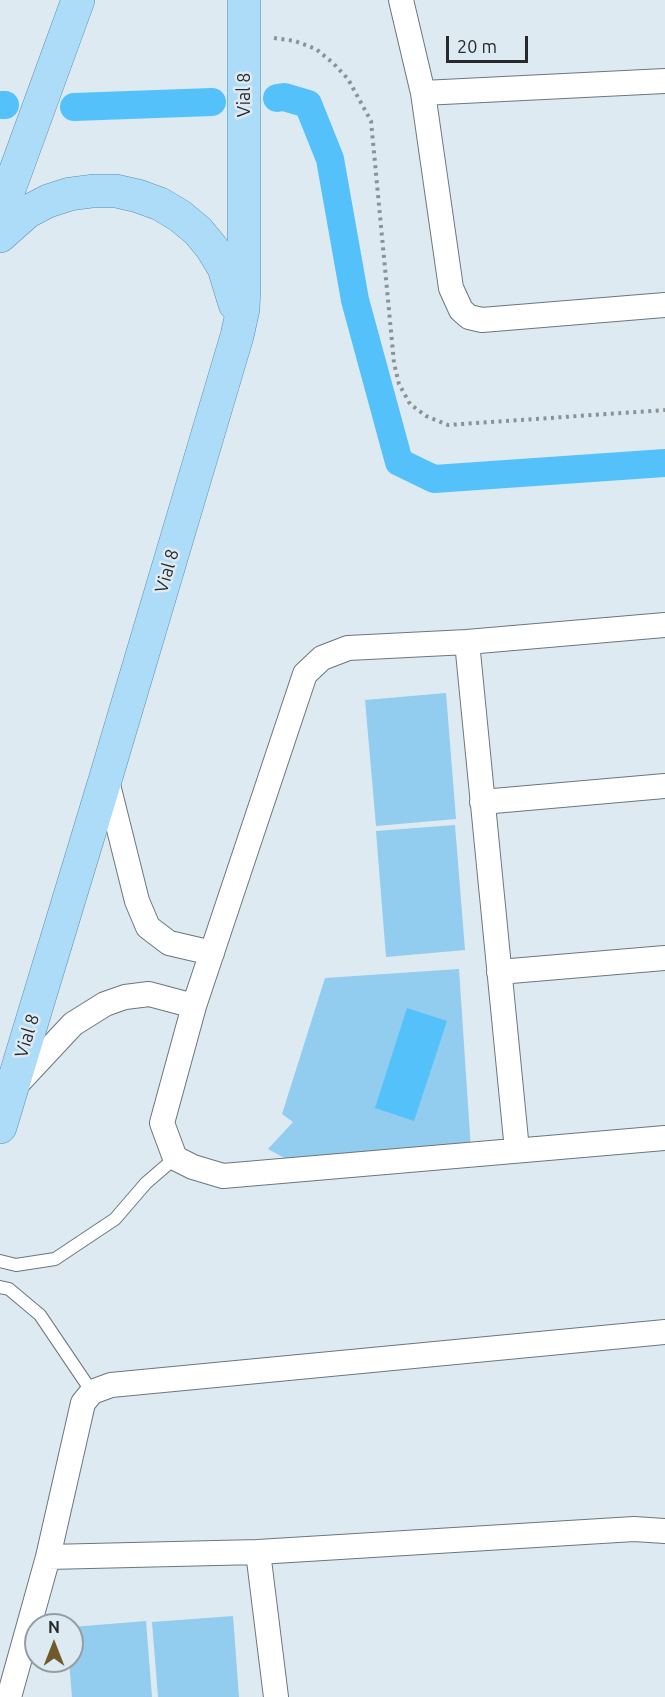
<!DOCTYPE html>
<html>
<head>
<meta charset="utf-8">
<style>
	body { margin:0 }
	#map { position:relative; width:665px; height:1697px; overflow:hidden; background:#deeaf1; font-family:Ubuntu,sans-serif }
	canvas { display:block }
	.north { position:absolute; left:24px; top:1613px; width:60px; height:60px; box-sizing:border-box; background:#deeaf1; border:2px solid #949da3; border-radius:50%; rotate:0deg; font-size:16px; font-weight:700; line-height:24px; text-align:center; color:#262a2d }
	.north::after { content:''; display:block; margin:auto; width:21px; height:27px; background:#705a29; clip-path:polygon(50% 0,100% 100%,50% 72%,0 100%) }
	.scale { position:absolute; left:446px; top:36px; width:82px; height:27px; box-sizing:border-box; border:3px solid #262a2d; border-top:0; padding-left:8px; font-size:18px; line-height:21px; white-space:nowrap; color:#262a2d; -webkit-text-stroke:4px #deeaf1; paint-order:stroke }
</style>
</head>
<body>
<div id="map">
<canvas width="665" height="1697"></canvas>
<div class="north">N</div>
<div class="scale">20 m</div>
</div>
<script>
const ctx = document.querySelector('canvas').getContext('2d');
ctx.lineJoin = 'round';
function fill(path, color) { ctx.fillStyle = color; ctx.fill(path, 'evenodd'); }
const poly = rows => new Path2D(rows.map(r => 'M' + r).join(''));
function strokePath(path, color, width, dash) { ctx.strokeStyle = color; ctx.lineWidth = width; ctx.lineCap = dash ? 'butt' : 'round'; ctx.setLineDash(dash || []); ctx.stroke(path); }
function drawText(font, color, halo, rows, align = 'center') {
  ctx.font = font + ' Ubuntu,sans-serif'; ctx.lineWidth = 5; ctx.setLineDash([]); ctx.textBaseline = 'middle'; ctx.strokeStyle = halo; ctx.fillStyle = color; for (const [text, x, y, turn = 0] of rows) {
    ctx.save(); ctx.translate(x, y); ctx.rotate((+turn || 0) * Math.PI / 180); ctx.textAlign = isNaN(turn) ? turn : align; if (halo) ctx.strokeText(text, 0, 0); ctx.fillText(text, 0, 0); ctx.restore();
  }
}
const green = poly([
	[446,693,456,819,376,826,365,700],
	[455,825,465,950,386,957,376,831],
	[459,969,471,1150,299,1166,268,1149,293,1122,282,1114,325,978],
	[233,1616,239,1697,158,1697,152,1622],
	[146,1621,152,1697,72,1697,69,1661,72,1661,72,1627]
]);
const water = poly([
	[407,1008,447,1021,414,1121,375,1108]
]);
const canal = poly([
	[277,98,284,97,308,104,330,159,355,300,399,462,434,479,665,463],
	[0,105,5,105],
	[74,107,212,102]
]);
const path = poly([
	[274,38,295,41,316,49,333,63,348,79,371,121,394,363,399,384,410,404,426,416,448,425,665,410]
]);
const lane = poly([
	[0,1261,16,1265,55,1259,115,1219,146,1183,175,1158],
	[0,1287,9,1289,40,1315,92,1392]
]);
const street = poly([
	[401,0,423,93,451,288,461,310,469,317,482,320,665,305],
	[423,93,665,81],
	[665,625,467,642,348,648,322,658,305,674,194,1006,162,1123,175,1158,193,1167,223,1176,665,1138],
	[467,642,517,1150],
	[106,777,137,901,148,927,169,943,212,953],
	[482,802,665,786],
	[499,972,665,958],
	[16,1085,73,1024,105,1004,125,997,149,994,194,1006],
	[258,1552,634,1529,665,1531],
	[48,1557,258,1552,276,1697],
	[9,1697,48,1557,83,1403,92,1392,111,1385,665,1332]
]);
const primary = poly([
	[0,214,78,0],
	[0,236,27,212,48,201,70,194,93,191,116,191,138,196,160,204,180,216,198,231,212,248,224,268,235,304],
	[0,1127,106,777,237,336,243,309,244,287,244,0]
]);
const streetNames = [
	["Vial 8",244,95,-90],
	["Vial 8",167,571,-74],
	["Vial 8",27,1036,-73]
];
fill(green, '#92ccef');
fill(water, '#54c1fa');
strokePath(canal, '#54c1fa', 28);
strokePath(lane, '#6c767d', 14);
strokePath(street, '#6c767d', 26);
strokePath(primary, '#598fae', 34);
strokePath(path, '#8a9297', 4, [3, 4.5]);
strokePath(lane, '#fff', 12);
strokePath(street, '#fff', 24);
strokePath(primary, '#acdcf8', 33);
drawText('18px', '#262a2d', '#deeaf1', streetNames);
</script>
</body>
</html>
